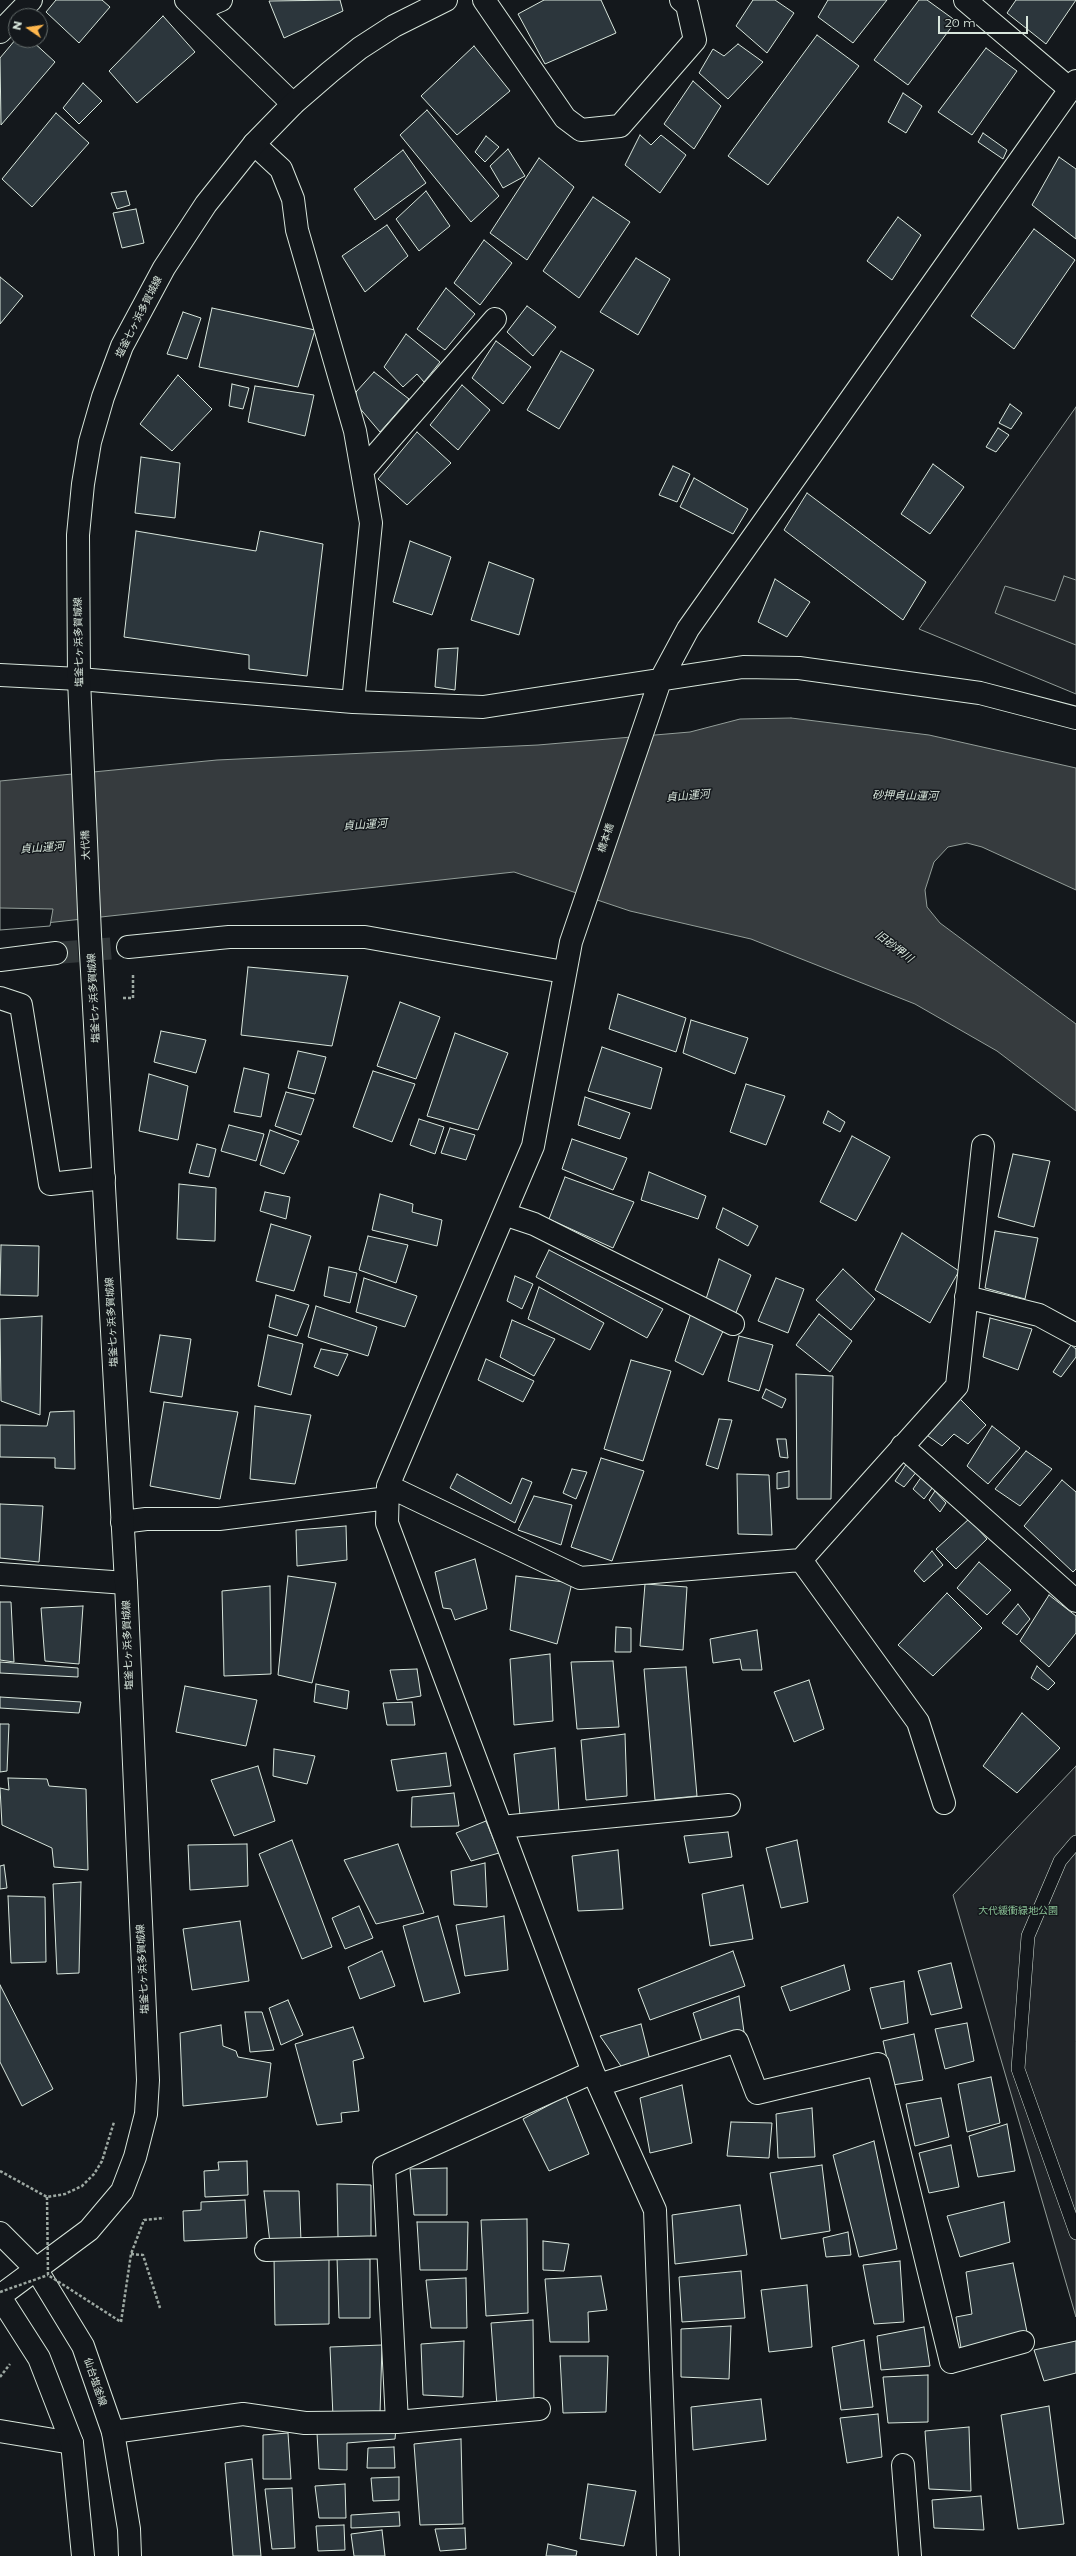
<!DOCTYPE html>
<html>
<head>
<meta charset="utf-8">
<style>
	body { margin:0 }
	#map { position:relative; width:1076px; height:2556px; overflow:hidden; background:#14181c; font-family:Montserrat,sans-serif }
	canvas { display:block }
	.north { position:absolute; left:8px; top:8px; width:40px; height:40px; box-sizing:border-box; background:#14181c; border:1px solid #626a69; border-radius:50%; rotate:283deg; font-size:11px; font-weight:700; line-height:16px; text-align:center; color:#d8e6dc }
	.north::after { content:''; display:block; margin:auto; width:14px; height:18px; background:#ffb74d; clip-path:polygon(50% 0,100% 100%,50% 72%,0 100%) }
	.scale { position:absolute; left:938px; top:16px; width:90px; height:18px; box-sizing:border-box; border:2px solid #d8e6dc; border-top:0; padding-left:5px; font-size:12px; line-height:14px; white-space:nowrap; color:#d8e6dc; -webkit-text-stroke:3px #14181c; paint-order:stroke }
</style>
</head>
<body>
<div id="map">
<canvas width="1076" height="2556"></canvas>
<div class="north">N</div>
<div class="scale">20 m</div>
</div>
<script>
const ctx = document.querySelector('canvas').getContext('2d');
ctx.lineJoin = 'round';
function fill(path, color) { ctx.fillStyle = color; ctx.fill(path, 'evenodd'); }
const poly = rows => new Path2D(rows.map(r => 'M' + r).join(''));
function strokePath(path, color, width, dash) { ctx.strokeStyle = color; ctx.lineWidth = width; ctx.lineCap = dash ? 'butt' : 'round'; ctx.setLineDash(dash || []); ctx.stroke(path); }
function drawText(font, color, halo, rows, align = 'center') {
  ctx.font = font + ' Montserrat,"Noto Sans JP",sans-serif'; ctx.lineWidth = 3; ctx.setLineDash([]); ctx.textBaseline = 'middle'; ctx.strokeStyle = halo; ctx.fillStyle = color; for (const [text, x, y, turn = 0] of rows) {
    ctx.save(); ctx.translate(x, y); ctx.rotate((+turn || 0) * Math.PI / 180); ctx.textAlign = isNaN(turn) ? turn : align; if (halo) ctx.strokeText(text, 0, 0); ctx.fillText(text, 0, 0); ctx.restore();
  }
}
const green = poly([
	[1076,407,1076,694,919,629,1076,407],
	[1076,1766,1076,2317,953,1895,1076,1766]
]);
const parking = poly([
	[1064,576,1076,580,1076,645,995,613,1005,586,1055,601,1064,576]
]);
const water = poly([
	[791,718,929,735,1076,768,1076,890,982,847,967,843,948,847,934,862,925,890,927,907,940,923,1076,1024,1076,1111,997,1051,915,1004,751,939,630,911,514,872,0,928,0,781,217,760,538,745,690,732,740,719,791,718]
]);
const pier = poly([
	[0,908,53,909,50,926,0,930,0,908]
]);
const building = poly([
	[56,0,102,0,110,7,79,43,46,12,56,0],
	[340,0,343,11,284,38,269,1,340,0],
	[544,0,601,0,616,33,545,64,518,14,544,0],
	[753,0,775,0,794,13,767,53,736,26,753,0],
	[828,0,887,0,853,43,818,17,828,0],
	[919,0,927,0,956,21,908,85,874,60,919,0],
	[1016,0,1076,0,1046,44,1007,13,1016,0],
	[163,16,195,52,137,103,109,71,163,16],
	[817,35,859,66,768,185,728,156,817,35],
	[16,39,31,40,55,62,1,125,0,58,16,39],
	[738,44,763,62,728,99,699,73,713,49,724,56,738,44],
	[474,46,510,91,457,135,421,96,474,46],
	[986,48,1017,71,972,135,938,112,986,48],
	[693,81,721,106,694,149,664,124,693,81],
	[83,83,102,101,79,124,63,108,83,83],
	[903,93,922,106,906,133,888,122,903,93],
	[427,110,499,196,471,222,400,135,427,110],
	[56,113,89,143,32,207,2,179,56,113],
	[983,133,1007,150,1003,159,978,142,983,133],
	[640,135,651,145,661,135,686,155,660,193,625,165,640,135],
	[486,136,499,147,485,162,475,152,486,136],
	[508,149,525,176,503,188,490,166,508,149],
	[403,150,426,183,375,220,354,189,403,150],
	[1059,157,1076,169,1076,239,1032,205,1059,157],
	[539,158,574,187,527,260,490,233,539,158],
	[126,191,130,205,117,209,111,193,126,191],
	[426,191,450,226,419,251,396,219,426,191],
	[593,197,630,222,579,298,543,271,593,197],
	[136,209,144,243,122,248,113,213,136,209],
	[898,217,921,235,892,280,867,261,898,217],
	[387,225,408,256,365,292,342,256,387,225],
	[1034,229,1075,260,1014,349,971,316,1034,229],
	[484,240,512,263,480,305,454,283,484,240],
	[636,258,670,279,638,335,600,312,636,258],
	[0,277,23,296,0,324,0,277],
	[446,288,475,314,445,350,417,329,446,288],
	[527,306,556,327,533,356,507,332,527,306],
	[212,308,315,330,298,387,199,367,212,308],
	[183,312,201,318,187,359,167,354,183,312],
	[406,334,440,362,424,382,417,374,403,387,384,367,406,334],
	[496,341,531,367,503,404,472,378,496,341],
	[561,351,594,370,559,429,527,410,561,351],
	[374,372,409,399,380,432,357,405,356,392,374,372],
	[178,375,212,409,172,451,140,424,178,375],
	[232,384,249,388,243,409,229,406,232,384],
	[462,385,490,410,458,450,430,425,462,385],
	[255,386,314,395,305,436,248,422,255,386],
	[1010,404,1022,413,1011,429,999,423,1010,404],
	[998,428,1009,435,996,452,986,447,998,428],
	[417,432,451,463,407,505,378,479,417,432],
	[141,457,180,463,175,518,135,513,141,457],
	[933,464,964,487,930,534,901,514,933,464],
	[673,466,690,474,677,502,659,495,673,466],
	[694,478,748,509,733,534,680,507,694,478],
	[807,493,926,582,903,620,784,530,807,493],
	[136,531,256,551,260,531,323,544,307,676,249,669,249,655,124,637,136,531],
	[410,541,451,557,432,615,393,602,410,541],
	[489,562,534,579,519,635,471,620,489,562],
	[775,579,810,602,787,637,758,622,775,579],
	[458,648,455,690,435,687,438,649,458,648],
	[248,967,348,976,332,1046,241,1035,248,967],
	[618,994,686,1018,676,1052,609,1029,618,994],
	[400,1002,440,1017,416,1079,377,1066,400,1002],
	[691,1020,748,1038,735,1074,683,1053,691,1020],
	[161,1031,206,1040,196,1073,154,1062,161,1031],
	[455,1033,508,1053,478,1130,427,1116,455,1033],
	[602,1047,662,1068,651,1109,588,1091,602,1047],
	[298,1051,326,1057,315,1094,288,1088,298,1051],
	[244,1068,269,1074,261,1117,234,1112,244,1068],
	[373,1071,415,1084,392,1142,353,1127,373,1071],
	[149,1074,188,1086,178,1140,139,1131,149,1074],
	[746,1084,785,1096,766,1145,730,1132,746,1084],
	[286,1092,314,1099,301,1135,275,1126,286,1092],
	[585,1097,630,1113,620,1139,578,1125,585,1097],
	[828,1111,845,1122,840,1132,823,1123,828,1111],
	[419,1119,444,1127,435,1154,410,1145,419,1119],
	[229,1125,264,1134,256,1161,221,1151,229,1125],
	[450,1128,475,1135,466,1160,441,1153,450,1128],
	[270,1130,299,1141,284,1174,260,1165,270,1130],
	[852,1136,890,1157,856,1221,820,1202,852,1136],
	[572,1139,627,1158,613,1190,562,1169,572,1139],
	[197,1144,216,1149,209,1177,189,1173,197,1144],
	[1013,1154,1050,1161,1034,1227,998,1217,1013,1154],
	[649,1172,706,1196,698,1219,641,1200,649,1172],
	[565,1177,634,1202,613,1248,549,1219,565,1177],
	[179,1184,216,1188,215,1241,177,1239,179,1184],
	[265,1192,290,1197,286,1219,260,1211,265,1192],
	[380,1194,413,1204,412,1212,442,1220,437,1246,372,1230,380,1194],
	[723,1208,758,1226,748,1246,716,1228,723,1208],
	[271,1224,311,1236,294,1291,256,1281,271,1224],
	[995,1231,1038,1238,1025,1299,985,1288,995,1231],
	[902,1233,959,1271,930,1323,875,1290,902,1233],
	[368,1236,408,1245,396,1283,359,1270,368,1236],
	[1,1245,39,1246,38,1296,0,1295,1,1245],
	[549,1250,663,1309,647,1338,536,1277,549,1250],
	[719,1259,751,1275,735,1315,705,1302,719,1259],
	[329,1267,357,1273,350,1303,324,1296,329,1267],
	[843,1269,875,1299,851,1330,816,1300,843,1269],
	[515,1276,533,1284,522,1309,507,1301,515,1276],
	[364,1278,417,1296,405,1327,356,1312,364,1278],
	[776,1278,804,1289,788,1333,758,1321,776,1278],
	[539,1287,604,1323,590,1350,528,1319,539,1287],
	[276,1295,309,1305,297,1336,269,1327,276,1295],
	[316,1306,377,1327,368,1356,308,1337,316,1306],
	[691,1313,724,1329,703,1375,675,1361,691,1313],
	[819,1314,852,1341,830,1372,796,1345,819,1314],
	[42,1316,40,1415,1,1401,0,1319,42,1316],
	[990,1318,1032,1329,1018,1370,983,1357,990,1318],
	[512,1320,555,1339,534,1376,500,1357,512,1320],
	[160,1335,191,1339,182,1397,150,1392,160,1335],
	[268,1335,303,1344,291,1395,258,1386,268,1335],
	[739,1336,773,1345,759,1391,728,1381,739,1336],
	[1071,1345,1076,1349,1076,1357,1061,1377,1053,1372,1071,1345],
	[321,1349,348,1354,338,1376,314,1367,321,1349],
	[486,1359,534,1381,523,1402,478,1380,486,1359],
	[631,1360,671,1371,643,1461,604,1449,631,1360],
	[796,1374,833,1376,831,1499,797,1499,796,1374],
	[766,1389,786,1399,782,1408,762,1398,766,1389],
	[957,1396,986,1425,968,1444,954,1434,942,1446,924,1433,957,1396],
	[164,1402,238,1412,220,1499,150,1486,164,1402],
	[255,1406,311,1415,295,1484,250,1479,255,1406],
	[74,1411,75,1469,55,1468,55,1458,0,1457,0,1425,47,1426,50,1412,74,1411],
	[719,1419,732,1420,718,1469,706,1465,719,1419],
	[992,1426,1020,1448,988,1484,967,1466,992,1426],
	[777,1439,786,1439,788,1458,780,1457,777,1439],
	[1026,1451,1052,1469,1020,1506,995,1489,1026,1451],
	[601,1458,644,1471,612,1561,571,1547,601,1458],
	[907,1463,918,1470,904,1487,895,1481,907,1463],
	[572,1469,587,1472,576,1499,563,1493,572,1469],
	[789,1471,789,1487,777,1489,777,1473,789,1471],
	[457,1474,511,1504,522,1478,532,1482,515,1523,450,1488,457,1474],
	[737,1474,769,1475,772,1535,738,1534,737,1474],
	[922,1476,933,1487,924,1499,913,1489,922,1476],
	[1062,1480,1076,1492,1076,1569,1073,1572,1024,1526,1062,1480],
	[935,1491,946,1503,940,1512,929,1500,935,1491],
	[534,1496,572,1505,561,1545,518,1530,534,1496],
	[0,1504,43,1506,39,1562,0,1558,0,1504],
	[969,1519,987,1539,956,1569,936,1549,969,1519],
	[346,1526,347,1560,297,1566,296,1530,346,1526],
	[932,1551,943,1565,924,1582,914,1571,932,1551],
	[475,1559,487,1609,455,1620,451,1609,443,1608,435,1572,475,1559],
	[979,1562,1011,1590,987,1615,957,1588,979,1562],
	[288,1576,336,1583,312,1683,278,1675,288,1576],
	[516,1576,572,1583,557,1644,510,1630,516,1576],
	[645,1584,687,1587,683,1650,640,1646,645,1584],
	[270,1586,271,1674,224,1676,222,1591,270,1586],
	[947,1593,982,1628,933,1676,898,1645,947,1593],
	[1049,1595,1076,1616,1076,1633,1049,1667,1020,1641,1049,1595],
	[0,1602,11,1602,14,1662,0,1660,0,1602],
	[1018,1604,1030,1619,1017,1635,1002,1623,1018,1604],
	[83,1606,79,1664,45,1661,41,1608,83,1606],
	[616,1627,631,1628,631,1652,615,1652,616,1627],
	[757,1630,762,1670,742,1670,740,1659,713,1663,710,1639,757,1630],
	[550,1654,553,1721,514,1725,510,1659,550,1654],
	[613,1661,619,1727,577,1729,571,1662,613,1661],
	[0,1662,78,1668,78,1677,0,1673,0,1662],
	[1037,1666,1055,1683,1048,1690,1031,1678,1037,1666],
	[686,1667,697,1796,655,1800,644,1669,686,1667],
	[417,1669,421,1696,397,1700,390,1670,417,1669],
	[809,1680,824,1729,794,1742,774,1692,809,1680],
	[316,1684,349,1691,347,1709,314,1702,316,1684],
	[185,1686,257,1700,246,1746,176,1732,185,1686],
	[0,1697,81,1702,79,1713,0,1708,0,1697],
	[412,1702,415,1725,387,1725,383,1703,412,1702],
	[1022,1713,1060,1748,1017,1793,983,1766,1022,1713],
	[0,1724,9,1724,7,1771,0,1772,0,1724],
	[625,1734,627,1796,586,1800,581,1740,625,1734],
	[555,1748,559,1812,520,1815,514,1754,555,1748],
	[274,1749,315,1756,307,1784,273,1776,274,1749],
	[446,1753,451,1786,397,1791,391,1760,446,1753],
	[258,1766,275,1821,234,1836,211,1780,258,1766],
	[8,1778,47,1779,49,1786,86,1789,88,1870,54,1867,52,1848,2,1825,0,1788,9,1790,8,1778],
	[454,1793,459,1826,411,1827,412,1797,454,1793],
	[486,1821,499,1853,471,1861,456,1833,486,1821],
	[728,1832,732,1857,689,1863,684,1836,728,1832],
	[292,1840,332,1947,302,1959,259,1854,292,1840],
	[797,1840,808,1902,781,1908,766,1848,797,1840],
	[247,1844,248,1886,190,1890,188,1845,247,1844],
	[398,1844,424,1913,376,1924,344,1860,398,1844],
	[618,1850,623,1909,578,1911,572,1856,618,1850],
	[485,1863,487,1907,454,1905,451,1871,485,1863],
	[4,1865,7,1888,0,1889,0,1866,4,1865],
	[81,1882,79,1973,57,1974,53,1884,81,1882],
	[743,1885,753,1939,710,1946,702,1894,743,1885],
	[8,1896,45,1897,46,1962,11,1963,8,1896],
	[359,1906,373,1938,345,1949,332,1918,359,1906],
	[438,1916,460,1993,424,2002,403,1926,438,1916],
	[504,1916,508,1970,465,1976,456,1925,504,1916],
	[240,1921,249,1981,192,1990,183,1929,240,1921],
	[382,1951,395,1986,360,1999,348,1967,382,1951],
	[733,1951,745,1986,650,2020,638,1989,733,1951],
	[951,1963,962,2008,931,2015,918,1971,951,1963],
	[844,1965,850,1990,790,2011,781,1987,844,1965],
	[904,1981,908,2023,881,2029,870,1988,904,1981],
	[0,1985,53,2089,22,2106,0,2062,0,1985],
	[739,1996,744,2032,702,2042,693,2013,739,1996],
	[288,2000,303,2035,281,2045,269,2008,288,2000],
	[245,2012,262,2012,274,2050,250,2052,245,2012],
	[967,2023,974,2061,945,2069,935,2029,967,2023],
	[641,2024,651,2064,623,2069,600,2036,641,2024],
	[221,2025,223,2046,236,2051,238,2057,271,2063,267,2097,183,2106,180,2033,221,2025],
	[353,2027,364,2058,353,2061,359,2111,341,2113,342,2122,317,2125,295,2044,353,2027],
	[914,2034,923,2080,893,2085,883,2041,914,2034],
	[991,2077,1000,2123,967,2132,958,2084,991,2077],
	[682,2085,692,2143,650,2153,640,2098,682,2085],
	[566,2096,589,2154,549,2171,523,2119,566,2096],
	[941,2098,949,2137,915,2146,906,2104,941,2098],
	[812,2108,815,2157,778,2158,776,2114,812,2108],
	[731,2122,772,2123,769,2158,727,2156,731,2122],
	[1007,2124,1015,2171,978,2177,969,2136,1007,2124],
	[874,2141,897,2249,859,2257,833,2155,874,2141],
	[951,2145,959,2187,929,2193,919,2153,951,2145],
	[247,2161,248,2195,205,2197,204,2171,219,2170,218,2162,247,2161],
	[822,2165,830,2231,781,2239,770,2173,822,2165],
	[447,2168,447,2215,414,2215,410,2169,447,2168],
	[337,2184,371,2185,371,2238,338,2238,337,2184],
	[264,2191,299,2191,301,2241,270,2243,264,2191],
	[245,2200,247,2238,184,2241,183,2211,201,2210,201,2202,245,2200],
	[1004,2202,1010,2242,960,2257,947,2216,1004,2202],
	[740,2205,747,2255,675,2264,672,2215,740,2205],
	[527,2219,528,2313,486,2316,481,2220,527,2219],
	[417,2222,468,2222,467,2270,420,2270,417,2222],
	[848,2232,851,2255,826,2257,823,2238,848,2232],
	[543,2241,569,2244,564,2271,543,2270,543,2241],
	[329,2256,329,2324,275,2325,274,2257,329,2256],
	[337,2258,370,2259,370,2318,339,2318,337,2258],
	[900,2261,904,2322,874,2324,863,2265,900,2261],
	[1013,2263,1027,2332,961,2348,956,2317,972,2314,966,2272,1013,2263],
	[741,2271,745,2318,682,2322,679,2277,741,2271],
	[601,2276,607,2310,588,2312,589,2342,550,2342,545,2279,601,2276],
	[466,2278,467,2328,431,2328,426,2280,466,2278],
	[807,2285,812,2347,769,2352,761,2290,807,2285],
	[533,2320,534,2404,497,2406,491,2323,533,2320],
	[731,2326,729,2379,681,2377,681,2329,731,2326],
	[924,2327,930,2366,881,2370,877,2336,924,2327],
	[864,2340,873,2407,841,2410,832,2347,864,2340],
	[464,2341,463,2397,423,2395,421,2344,464,2341],
	[1076,2341,1076,2373,1044,2381,1034,2350,1076,2341],
	[382,2345,380,2414,333,2417,330,2347,382,2345],
	[560,2356,608,2356,606,2412,563,2413,560,2356],
	[928,2375,928,2422,888,2423,883,2377,928,2375],
	[761,2399,766,2440,693,2450,691,2407,761,2399],
	[1049,2406,1064,2524,1018,2529,1001,2415,1049,2406],
	[878,2414,882,2457,847,2463,840,2418,878,2414],
	[969,2427,971,2491,929,2489,925,2431,969,2427],
	[396,2428,395,2439,347,2443,347,2470,319,2469,317,2433,396,2428],
	[288,2433,291,2479,263,2479,263,2435,288,2433],
	[461,2439,463,2524,420,2525,414,2444,461,2439],
	[394,2447,395,2468,367,2468,368,2448,394,2447],
	[252,2459,261,2556,233,2556,225,2463,252,2459],
	[399,2477,399,2500,373,2501,371,2478,399,2477],
	[345,2484,346,2518,319,2518,315,2486,345,2484],
	[588,2484,636,2491,624,2546,580,2539,588,2484],
	[292,2488,295,2548,272,2549,265,2489,292,2488],
	[981,2496,984,2530,934,2528,932,2500,981,2496],
	[399,2512,400,2526,351,2528,351,2515,399,2512],
	[344,2525,345,2550,318,2551,316,2526,344,2525],
	[465,2528,466,2549,440,2551,435,2529,465,2528],
	[382,2530,385,2556,354,2556,351,2534,382,2530],
	[548,2544,577,2551,576,2556,546,2556,548,2544]
]);
const streetTunnel = poly([
	[56,953,128,947]
]);
const path = poly([
	[123,998,133,998,133,973],
	[0,2171,47,2197,65,2194,82,2186,94,2174,102,2161,114,2122],
	[131,2254,143,2255,160,2308],
	[121,2322,131,2254,144,2220,164,2218],
	[0,2377,10,2364]
]);
const lane = poly([
	[1076,1842,1060,1861,1028,1936,1018,2069,1076,2233]
]);
const street = poly([
	[186,0,293,104],
	[484,0,565,118,581,130,620,126,695,40,687,5,681,0],
	[965,0,1070,89],
	[197,10,221,0],
	[0,32,31,0],
	[254,144,281,169,293,199,297,230,355,431,362,471,371,523,353,702],
	[362,471,495,319],
	[0,675,79,679,353,702,483,707,743,667,799,668,980,693,1076,718],
	[128,947,229,937,365,937,564,972],
	[0,960,56,953],
	[0,998,21,1005,50,1184,104,1178],
	[504,1214,534,1224,733,1324],
	[966,1297,1039,1315,1076,1335],
	[902,1446,1076,1601],
	[388,1486,580,1578,801,1560,957,1386,983,1146],
	[122,1522,146,1519,219,1519,388,1498],
	[801,1560,918,1722,944,1803],
	[0,1574,126,1583],
	[501,1827,729,1805],
	[599,2085,737,2041,757,2093,878,2064,951,2362,1023,2342],
	[266,2250,388,2247],
	[539,2409,397,2422,384,2167,593,2072],
	[0,2431,72,2443],
	[113,2432,243,2414,305,2423,397,2422],
	[903,2465,910,2556],
	[668,2556,655,2210,593,2072,387,1523,388,1486,533,1146,571,942,660,681,688,629,1076,81]
]);
const primary = poly([
	[0,2233,36,2269,83,2346,113,2432,129,2529,130,2556],
	[0,2296,89,2230,122,2191,135,2157,146,2114,148,2080,126,1583,90,935,79,679,78,535,83,484,90,442,103,397,122,346,164,268,206,204,254,144,293,104,330,72,360,48,394,26,446,0],
	[0,2297,39,2358,72,2443,83,2556]
]);
const pathBridge = poly([
	[47,2197,48,2275,121,2322],
	[0,2292,48,2275]
]);
const streetNames = [
	["塩釜七ヶ浜多賀城線",139,317,-63],
	["塩釜七ヶ浜多賀城線",79,642,-91],
	["橋本橋",606,838,-71],
	["大代橋",86,845,-92],
	["塩釜七ヶ浜多賀城線",94,998,-93],
	["塩釜七ヶ浜多賀城線",112,1322,-93],
	["塩釜七ヶ浜多賀城線",128,1645,-92],
	["塩釜七ヶ浜多賀城線",143,1969,-93],
	["仙台塩釜線",95,2382,71]
];
const parkNames = [
	["大代緩衝緑地公園",1018,1911]
];
const waterNames = [
	["貞山運河",688,796,-5],
	["砂押貞山運河",905,796,1],
	["貞山運河",365,825,-4],
	["貞山運河",42,848,-4],
	["旧砂押川",894,947,37]
];
fill(green, '#202428');
strokePath(green, '#939e99', 1);
fill(parking, '#24282b');
strokePath(parking, '#939e99', 1);
fill(water, '#363b3e');
strokePath(water, '#939e99', 1);
fill(pier, '#14181c');
strokePath(pier, '#939e99', 1);
fill(building, '#2c363c');
strokePath(building, '#d8e6dc', 1);
strokePath(streetTunnel, '#313739', 22, [22, 11]);
strokePath(lane, '#d8e6dc', 14);
strokePath(street, '#d8e6dc', 24);
strokePath(primary, '#d8e6dc', 24);
strokePath(path, '#9da8a2', 2.5, [3, 2]);
strokePath(lane, '#14181c', 13);
strokePath(street, '#14181c', 22);
strokePath(primary, '#14181c', 22);
strokePath(pathBridge, '#9da8a2', 2.5, [3, 2]);
drawText('10px', '#d8e6dc', '#14181c', streetNames);
drawText('10px', '#8ac095', '#14181c', parkNames);
drawText('italic 11px', '#d8e6dc', '#14181c', waterNames);
</script>
</body>
</html>
